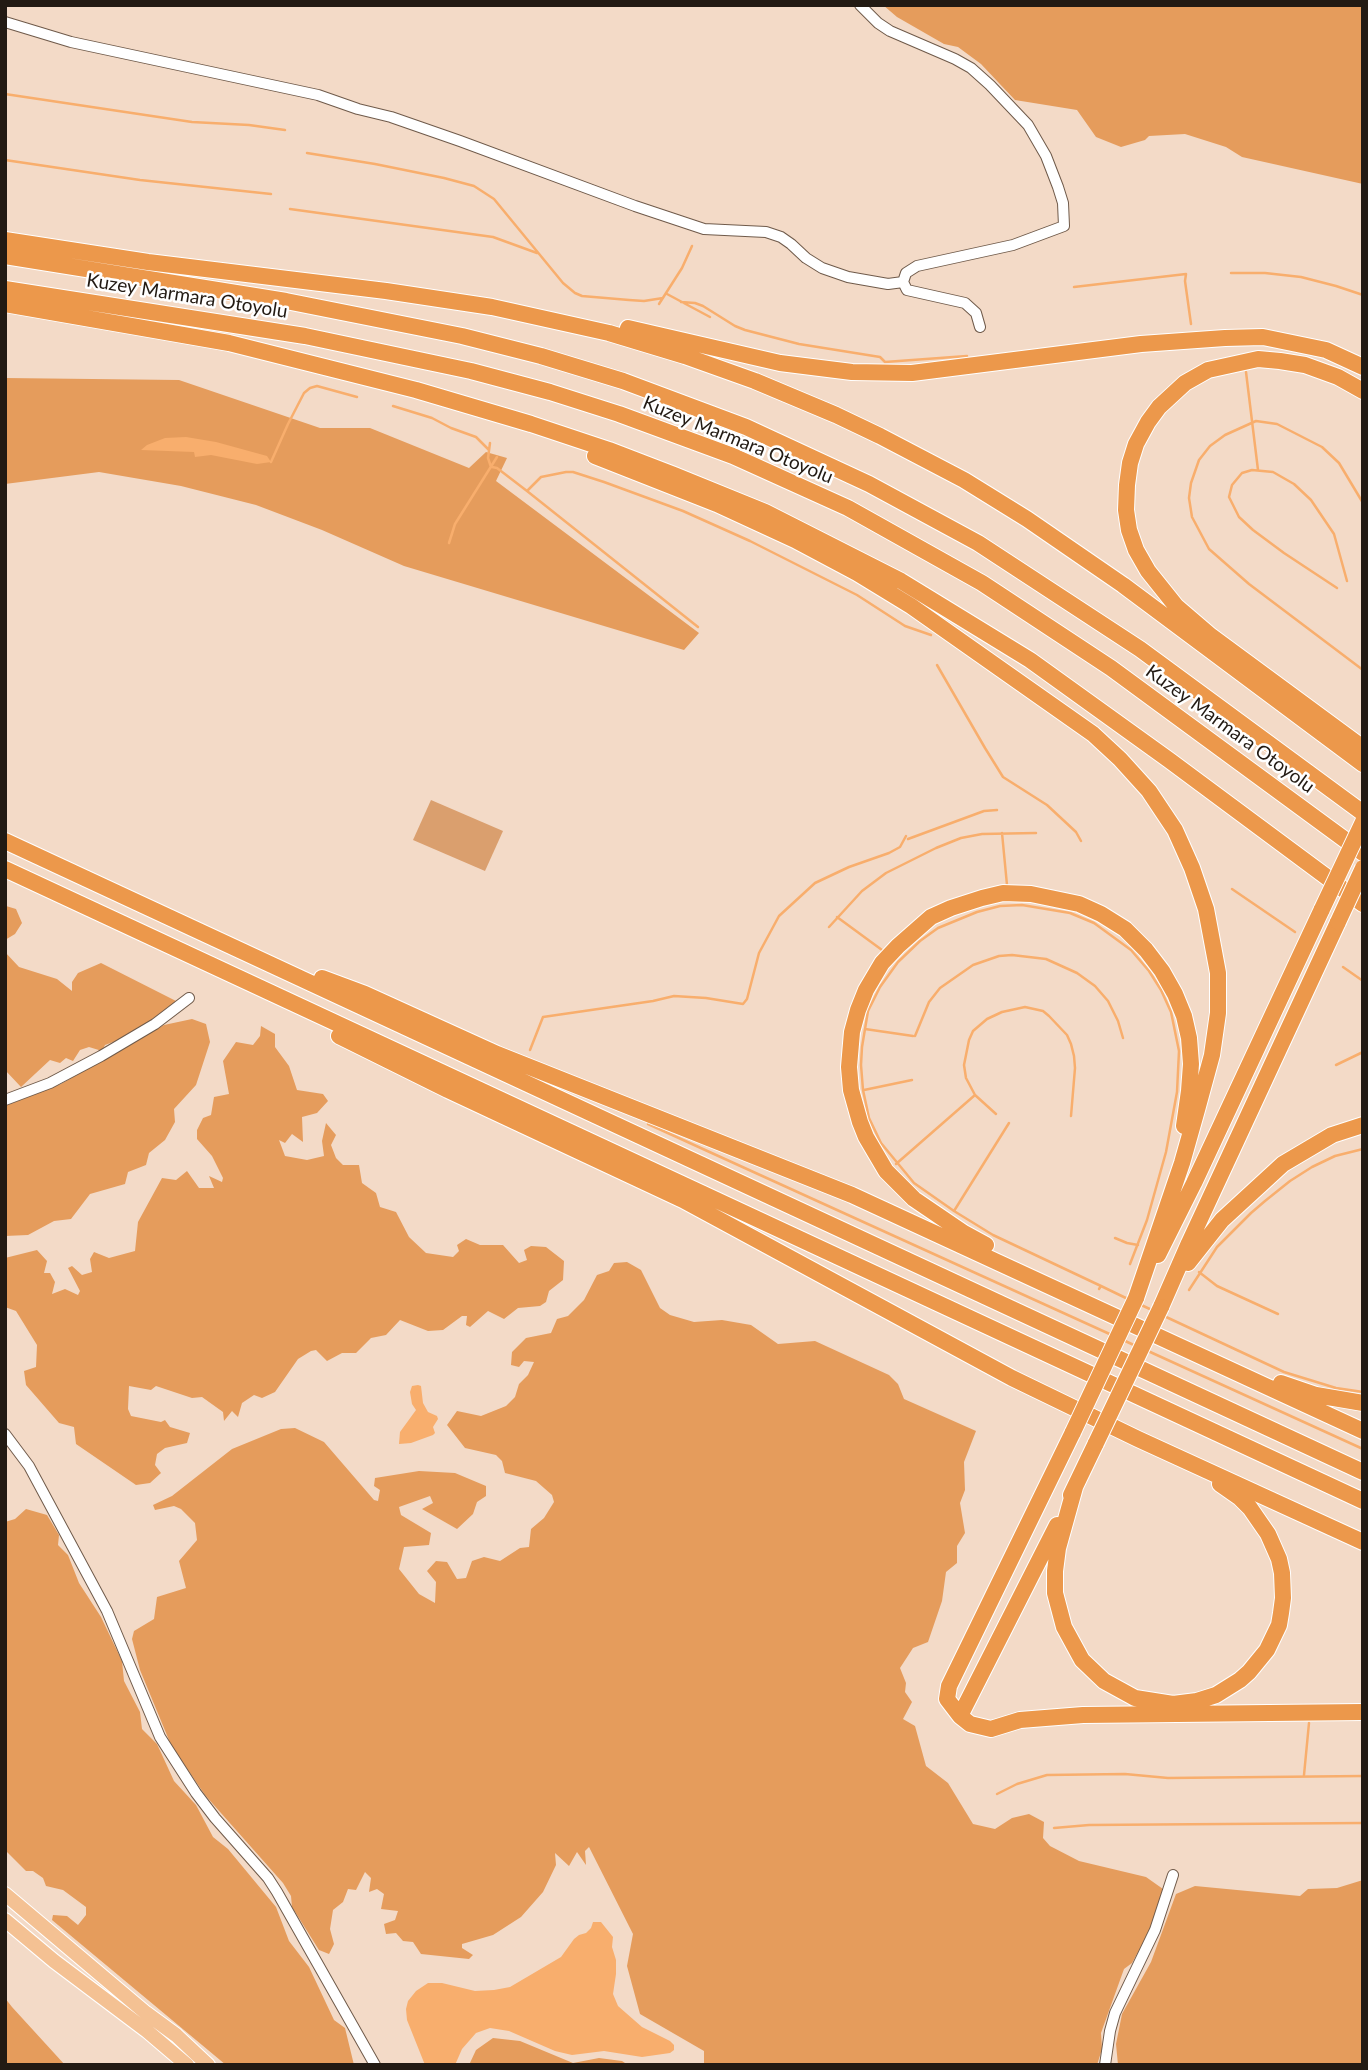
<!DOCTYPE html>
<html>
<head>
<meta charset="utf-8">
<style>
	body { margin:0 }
	#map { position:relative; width:1368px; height:2070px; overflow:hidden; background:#f3dac7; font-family:Lato,sans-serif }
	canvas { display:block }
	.frame { position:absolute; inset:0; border:7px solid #221a13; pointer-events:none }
</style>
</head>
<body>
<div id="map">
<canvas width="1368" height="2070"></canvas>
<div class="frame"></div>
</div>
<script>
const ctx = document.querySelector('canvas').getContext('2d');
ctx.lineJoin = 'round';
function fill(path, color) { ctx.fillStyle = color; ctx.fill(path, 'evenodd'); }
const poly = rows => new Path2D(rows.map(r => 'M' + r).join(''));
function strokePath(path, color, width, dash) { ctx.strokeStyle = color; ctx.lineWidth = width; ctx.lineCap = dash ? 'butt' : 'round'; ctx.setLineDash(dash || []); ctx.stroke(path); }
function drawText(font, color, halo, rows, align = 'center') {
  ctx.font = font + ' Lato,sans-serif'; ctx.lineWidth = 5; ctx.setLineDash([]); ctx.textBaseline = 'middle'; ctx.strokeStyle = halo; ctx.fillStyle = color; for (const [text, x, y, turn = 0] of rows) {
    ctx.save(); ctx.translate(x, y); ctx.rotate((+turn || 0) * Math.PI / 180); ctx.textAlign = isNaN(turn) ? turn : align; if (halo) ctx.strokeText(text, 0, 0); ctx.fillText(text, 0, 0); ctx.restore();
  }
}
const green = poly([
	[431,800,503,831,485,871,413,840]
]);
const forest = poly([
	[883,5,1363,5,1363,184,1242,157,1226,147,1185,134,1149,136,1145,140,1121,147,1096,137,1077,110,1015,100,981,64,958,47,944,44,897,17],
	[5,378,179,380,320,428,370,428,469,468,486,452,507,458,496,481,699,633,684,650,404,566,322,530,256,505,181,486,99,472,5,484],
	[6,906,16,909,22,923,15,934,5,940],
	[5,952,19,967,57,979,72,991,72,982,78,973,101,963,176,1001,132,1035,105,1045,102,1051,89,1047,80,1050,73,1061,66,1058,60,1063,50,1060,21,1087,5,1070],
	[192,1019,206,1024,210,1042,196,1085,174,1109,175,1122,165,1140,149,1153,146,1165,128,1172,125,1184,90,1194,71,1219,54,1221,28,1235,5,1236,5,1106,61,1084,164,1025],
	[261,1026,275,1034,275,1047,289,1066,297,1090,323,1094,328,1101,317,1113,302,1117,303,1142,292,1134,285,1143,279,1140,285,1156,307,1160,324,1156,322,1141,326,1123,336,1135,331,1145,336,1158,343,1165,359,1165,362,1183,376,1193,380,1207,396,1212,409,1237,426,1253,453,1257,459,1251,457,1245,466,1239,480,1245,503,1245,519,1263,527,1260,524,1250,531,1246,546,1247,564,1261,563,1280,549,1291,546,1302,540,1306,518,1308,504,1319,488,1311,470,1327,466,1325,467,1316,462,1316,443,1330,428,1331,400,1320,386,1335,371,1338,356,1353,342,1353,327,1361,316,1350,311,1351,298,1359,275,1392,262,1398,254,1395,242,1403,238,1417,232,1411,224,1421,223,1412,202,1397,192,1398,156,1386,151,1390,129,1386,128,1409,131,1416,161,1422,165,1420,170,1427,190,1433,187,1443,165,1448,157,1454,155,1465,161,1473,150,1483,136,1485,76,1444,74,1427,59,1423,26,1385,24,1371,36,1367,37,1345,16,1311,5,1307,5,1258,37,1250,47,1261,44,1273,50,1273,55,1282,52,1294,65,1289,78,1295,80,1291,68,1268,72,1266,82,1275,92,1272,90,1259,94,1252,109,1258,135,1251,138,1222,162,1178,176,1180,187,1171,199,1188,214,1188,209,1176,222,1182,223,1178,212,1156,197,1139,197,1130,203,1118,211,1115,214,1097,229,1094,223,1061,236,1042,253,1045,260,1036],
	[627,1262,641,1270,660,1308,670,1315,694,1322,722,1320,751,1325,778,1344,815,1341,889,1375,898,1384,904,1399,976,1431,964,1462,965,1490,960,1503,965,1533,957,1546,957,1563,946,1572,942,1601,928,1642,913,1648,900,1668,906,1683,905,1692,912,1702,903,1719,915,1726,926,1766,948,1783,973,1824,995,1829,1012,1818,1029,1814,1044,1822,1043,1838,1050,1846,1079,1861,1146,1877,1163,1889,1148,1934,1132,1963,1124,1969,1101,2033,1102,2049,1097,2065,702,2065,704,2063,704,2051,640,2014,627,1966,633,1934,589,1847,585,1851,586,1865,577,1852,569,1866,555,1853,556,1865,543,1892,521,1917,493,1935,462,1944,462,1948,473,1955,469,1959,421,1954,413,1942,403,1941,396,1933,386,1934,384,1924,395,1920,398,1911,381,1909,384,1894,377,1889,369,1892,371,1878,365,1872,356,1890,348,1889,343,1902,333,1910,330,1929,334,1944,329,1954,319,1950,292,1907,291,1896,283,1883,205,1795,171,1745,140,1670,132,1639,134,1631,154,1619,157,1597,186,1588,179,1561,197,1540,195,1523,181,1509,174,1506,155,1510,153,1505,172,1496,232,1449,281,1429,295,1428,324,1442,374,1500,378,1501,380,1490,374,1486,375,1478,419,1471,455,1473,486,1486,486,1496,477,1502,473,1514,457,1529,422,1509,433,1503,430,1496,399,1507,401,1515,431,1533,429,1545,404,1547,399,1569,419,1594,435,1603,436,1582,427,1571,436,1561,447,1562,457,1579,466,1578,472,1561,484,1557,500,1561,520,1548,529,1547,531,1529,544,1518,554,1502,552,1495,536,1481,505,1473,502,1461,496,1455,465,1448,447,1425,457,1411,481,1416,506,1406,515,1397,519,1384,528,1375,534,1362,524,1361,519,1367,511,1365,512,1352,526,1338,551,1333,557,1319,568,1316,584,1300,597,1275,609,1271,614,1263],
	[26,1509,47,1515,59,1535,58,1545,68,1555,79,1583,101,1617,122,1661,124,1681,140,1712,142,1729,157,1744,174,1781,196,1805,213,1837,228,1849,276,1907,289,1941,309,1967,334,2020,345,2028,354,2065,226,2065,52,1920,53,1915,67,1916,78,1925,86,1915,86,1907,63,1890,46,1886,43,1878,33,1871,26,1871,5,1850,5,1522,15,1519],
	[1363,1880,1363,2065,1118,2065,1116,2044,1122,2014,1151,1962,1176,1894,1195,1886,1300,1896,1308,1889,1337,1888],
	[5,1998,12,2007,65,2065,5,2065],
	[493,2038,520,2041,573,2063,599,2058,622,2061,628,2065,469,2065,476,2050]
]);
const water = poly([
	[186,437,216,442,267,456,271,462,257,464,211,455,195,457,194,452,141,450,147,445,165,438],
	[418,1385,421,1386,423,1403,428,1412,437,1416,438,1419,433,1427,435,1433,433,1435,411,1443,399,1444,400,1432,416,1410,412,1404,410,1392,412,1386],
	[593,1922,601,1922,613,1937,612,1947,616,1960,616,1974,613,1994,618,2006,642,2027,670,2041,674,2045,674,2050,670,2053,642,2057,604,2051,572,2055,555,2051,509,2031,490,2028,476,2033,462,2049,455,2065,425,2065,407,2020,406,2009,408,2001,416,1991,428,1983,442,1983,475,1991,494,1990,510,1987,561,1957,574,1939,579,1935,586,1933,591,1928]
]);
const stream = poly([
	[5,94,192,122,249,125,285,130],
	[307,153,375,164,444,178,474,186,494,199,563,283,575,293,582,296,629,300,644,301,663,298],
	[5,160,140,180,271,194],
	[290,209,493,237,537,253],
	[1231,273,1265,273,1301,277,1336,286,1363,295],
	[1074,287,1186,274,1185,281,1191,324],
	[667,294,710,317],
	[681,302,695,303,703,306,735,326,745,330,799,344,880,357,885,362,967,356],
	[659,304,682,268,692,246],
	[1246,372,1258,470],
	[393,406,432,418,451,428,476,437,489,450],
	[490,443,488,458,491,467],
	[271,462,288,424,304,393,310,388,317,386,357,397],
	[492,467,497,468,527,491,698,627],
	[527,491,541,477,566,472,573,472,604,482,683,511,750,541,857,595,905,626,931,635],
	[1363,503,1339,463,1322,447,1277,424,1256,421,1225,435,1210,446,1199,460,1191,483,1189,498,1192,517,1209,549,1249,584,1363,670],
	[449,543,455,524,497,457],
	[1337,588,1284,553,1253,530,1239,517,1229,497,1232,485,1242,473,1252,470,1273,472,1294,484,1311,500,1334,534,1347,581],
	[937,665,985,748,1003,777,1047,805,1076,832,1081,841],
	[1002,833,1007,885],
	[908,839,984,811,997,810],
	[1232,889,1295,932],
	[837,917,882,950],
	[829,927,862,891,886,873,936,848,961,838,982,834,1036,833],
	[1343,967,1363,981],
	[865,1029,913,1036],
	[915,1036,929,1002,940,988,973,965,999,956,1012,955,1046,959,1077,973,1095,986,1108,1001,1118,1021,1123,1038],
	[530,1050,543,1017,653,1001,674,996,706,998,743,1004,747,999,759,953,779,916,815,883,849,867,889,853,900,847,906,836],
	[1336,1065,1363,1052],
	[864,1090,912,1080],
	[996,1114,975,1095,966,1078,964,1065,969,1040,973,1031,987,1019,1002,1012,1025,1007,1043,1011,1049,1016,1067,1035,1071,1044,1074,1056,1075,1068,1071,1116],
	[648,1124,1114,1336],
	[896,1164,975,1095],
	[954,1211,1009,1123],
	[1115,1238,1127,1243,1138,1245],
	[1199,1272,1217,1286,1278,1314],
	[1101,1286,993,1235,954,1211,914,1183,881,1143,869,1118,863,1090,861,1065,862,1047,868,1011,880,987,898,962,920,941,938,928,977,912,1000,906,1022,905,1070,913,1094,923,1131,950,1149,971,1161,990,1171,1012,1179,1051,1177,1092,1166,1152,1147,1220,1130,1264],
	[1099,1289,1101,1286,1130,1300],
	[1189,1290,1217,1247,1251,1213,1265,1201,1290,1181,1312,1167,1335,1156,1363,1149],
	[1139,1304,1152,1310],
	[1164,1316,1284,1372,1336,1388,1363,1392],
	[1123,1340,1136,1346],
	[1148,1351,1363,1449],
	[1304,1775,1309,1723],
	[997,1794,1017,1784,1047,1775,1125,1774,1168,1778,1363,1776],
	[1054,1828,1089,1825,1363,1823]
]);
const minor = poly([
	[860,5,878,23,890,31,955,59,971,68,990,85,1028,125,1046,156,1058,187,1063,203,1064,226,1013,245,917,266,906,273,903,282,907,290,965,303,976,313,980,327],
	[5,22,71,42,318,95,358,109,391,117,460,141,635,206,704,229,766,232,781,237,791,244,806,258,822,268,848,277,888,284,903,282],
	[5,1100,50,1083,101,1056,155,1024,189,998],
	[5,1434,29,1466,107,1611,160,1737,196,1793,215,1818,268,1878,277,1892,375,2065],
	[1105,2065,1110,2031,1115,2013,1155,1930,1173,1875]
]);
const major = poly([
	[5,1894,146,2013,176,2035,208,2065],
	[5,1920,54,1961,147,2031,187,2065]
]);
const highway = poly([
	[5,240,148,262,386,291,492,307,609,333,685,356,755,381,836,415,880,436,964,480,1027,519,1123,585,1363,764],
	[5,256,286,301,462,336,541,356,623,381,746,427,869,484,978,543,1140,649,1363,813],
	[5,289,305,336,471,371,550,392,619,414,733,456,848,508,982,583,1111,668,1363,853],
	[5,304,229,343,416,390,531,424,609,450,674,475,765,512,901,581,1030,660,1169,760,1363,904],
	[628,328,780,363,852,372,912,373,1141,344,1225,338,1263,337,1326,350,1363,367],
	[1363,391,1338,377,1305,365,1280,361,1258,359,1208,370,1185,383,1159,407,1148,422,1136,444,1130,463,1127,485,1126,510,1129,530,1136,550,1148,571,1176,606,1211,636,1363,748],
	[595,456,717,504,795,540,857,573,911,606,1093,734,1120,759,1149,791,1175,830,1192,868,1206,909,1218,973,1218,1013,1212,1055,1197,1110,1182,1163,1136,1298],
	[5,841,1363,1472],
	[5,869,1363,1501],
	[322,978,365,994,497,1054,852,1195,1363,1431],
	[339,1036,448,1090,683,1200,1012,1378,1138,1439,1363,1542],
	[986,1245,964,1233,914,1199,886,1171,866,1137,860,1122,851,1090,849,1067,852,1032,858,1010,866,990,882,963,898,946,931,917,951,908,982,898,1003,893,1031,894,1079,904,1101,914,1125,929,1146,950,1162,971,1175,994,1184,1016,1189,1038,1191,1064,1189,1091,1184,1126],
	[1158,1255,1194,1183,1322,909],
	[1188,1263,1222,1220,1283,1164,1332,1135,1363,1125],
	[1161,1307,1189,1243,1338,922],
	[1281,1383,1316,1395,1363,1403],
	[1073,1432,949,1686,947,1699,960,1716,970,1724,991,1729,1020,1720,1083,1715,1363,1712],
	[1075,1487,1058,1548,1055,1571,1055,1593,1064,1627,1082,1660,1104,1681,1135,1698,1173,1704,1197,1701,1216,1695,1240,1680,1249,1672,1267,1650,1279,1625,1281,1613,1283,1598,1282,1573,1279,1559,1268,1534,1250,1508,1240,1498,1220,1484],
	[1071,1495,1096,1443],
	[960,1716,1057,1525]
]);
const highwayBridge = poly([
	[1322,909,1363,822],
	[1338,922,1363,868],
	[1073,1432,1136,1298],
	[1096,1443,1161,1307]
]);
const streetNames = [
	["Kuzey Marmara Otoyolu",187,296,9],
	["Kuzey Marmara Otoyolu",738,440,22],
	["Kuzey Marmara Otoyolu",1230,729,36]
];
fill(green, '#da9f6e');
fill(forest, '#e59c5c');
fill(water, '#f8ae6d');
strokePath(stream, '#f8ae6d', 2.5);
strokePath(minor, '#6f5a4a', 12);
strokePath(major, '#fff', 16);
strokePath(highway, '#fff', 18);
strokePath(minor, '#fff', 10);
strokePath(major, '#f4c193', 14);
strokePath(highway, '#ec984b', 16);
strokePath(highwayBridge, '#fff', 18, []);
strokePath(highwayBridge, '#ec984b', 16);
drawText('19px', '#221a13', '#fff', streetNames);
</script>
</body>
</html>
